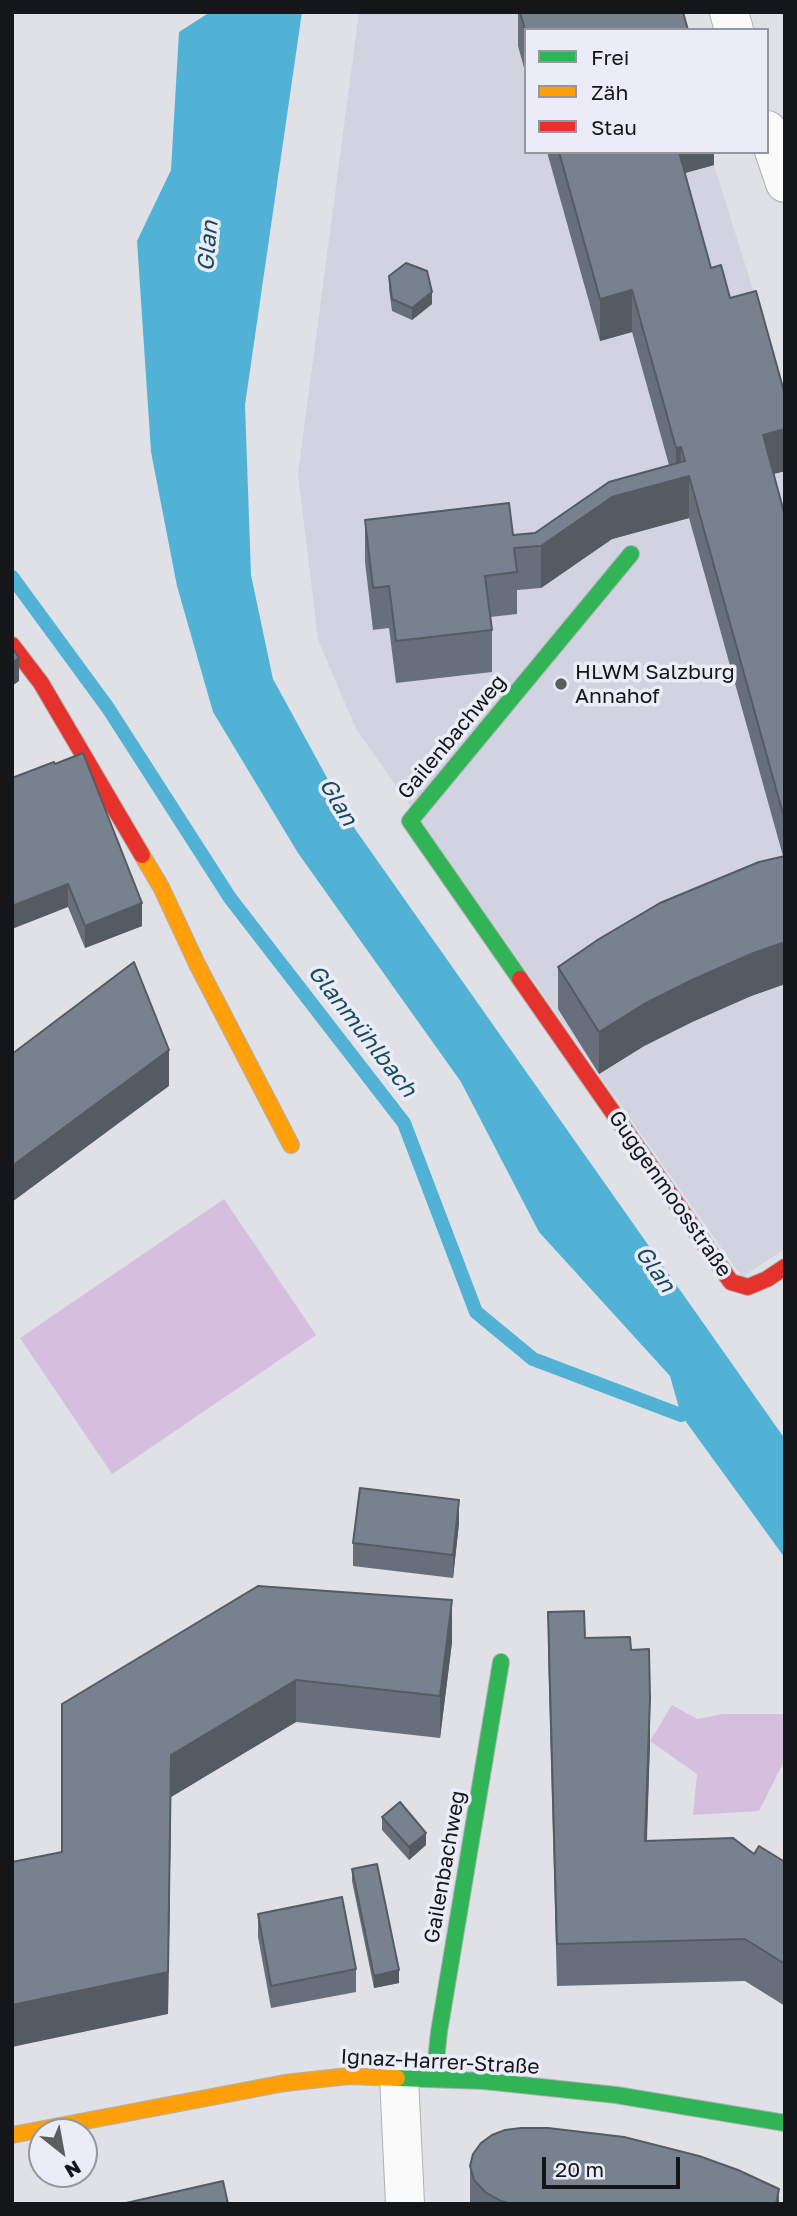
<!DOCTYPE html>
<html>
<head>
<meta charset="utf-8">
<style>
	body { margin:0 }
	#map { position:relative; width:797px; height:2216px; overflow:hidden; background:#e0e1e7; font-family:"Golos Text",sans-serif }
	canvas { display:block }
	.frame { position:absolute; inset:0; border:14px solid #151619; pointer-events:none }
	.legend { position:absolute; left:524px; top:28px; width:245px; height:126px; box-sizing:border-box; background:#eaecf7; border:2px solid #95969e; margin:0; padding:9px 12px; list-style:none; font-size:21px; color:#151619 }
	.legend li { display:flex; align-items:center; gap:14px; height:35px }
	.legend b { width:35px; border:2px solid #95969e }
	.north { position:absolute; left:28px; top:2118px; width:70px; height:70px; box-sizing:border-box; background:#eaecf7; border:2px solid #95969e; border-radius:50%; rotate:149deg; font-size:19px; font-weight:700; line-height:28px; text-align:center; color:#151619 }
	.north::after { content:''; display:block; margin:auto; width:24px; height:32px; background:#5c5d61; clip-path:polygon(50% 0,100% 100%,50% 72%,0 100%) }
	.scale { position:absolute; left:542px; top:2157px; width:138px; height:32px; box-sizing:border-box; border:4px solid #151619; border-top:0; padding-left:9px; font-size:21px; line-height:24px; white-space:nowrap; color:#151619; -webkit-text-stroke:5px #eaecf7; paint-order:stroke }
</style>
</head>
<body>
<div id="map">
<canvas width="797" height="2216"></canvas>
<div class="frame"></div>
<ul class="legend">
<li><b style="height:9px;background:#30b455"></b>Frei</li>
<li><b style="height:9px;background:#ff9f0a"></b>Zäh</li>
<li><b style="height:9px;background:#e5322d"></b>Stau</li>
</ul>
<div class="north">N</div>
<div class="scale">20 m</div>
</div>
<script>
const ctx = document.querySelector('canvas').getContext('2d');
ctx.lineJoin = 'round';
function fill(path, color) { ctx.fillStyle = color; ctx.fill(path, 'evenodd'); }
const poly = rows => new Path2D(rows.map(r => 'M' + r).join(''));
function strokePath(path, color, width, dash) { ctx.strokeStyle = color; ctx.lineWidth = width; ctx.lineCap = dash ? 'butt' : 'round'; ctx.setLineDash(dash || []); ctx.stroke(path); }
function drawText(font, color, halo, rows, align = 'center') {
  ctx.font = font + ' "Golos Text",sans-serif'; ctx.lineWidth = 7; ctx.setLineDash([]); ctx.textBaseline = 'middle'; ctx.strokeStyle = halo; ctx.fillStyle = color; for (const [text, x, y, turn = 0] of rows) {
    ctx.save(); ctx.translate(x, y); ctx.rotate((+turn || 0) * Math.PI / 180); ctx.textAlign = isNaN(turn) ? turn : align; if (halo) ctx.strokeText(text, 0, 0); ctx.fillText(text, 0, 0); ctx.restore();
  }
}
const built = poly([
	[359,12,669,12,526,30,526,152,710,152,785,392,785,1249,742,1277,356,729,318,640,298,474]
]);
const green = poly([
	[224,1199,316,1335,112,1474,20,1338],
	[672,1705,697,1719,723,1714,785,1714,785,1759,759,1811,693,1815,697,1774,650,1741]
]);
const water = poly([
	[210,12,302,12,245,405,251,575,273,679,355,829,785,1439,785,1558,681,1415,670,1376,539,1232,461,1082,298,853,213,712,177,586,151,452,137,241,171,170,179,32]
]);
const stream = poly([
	[12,577,108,708,230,898,404,1123,476,1312,533,1359,681,1415,693,1401]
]);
const street = poly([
	[729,12,734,30],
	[767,130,785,183],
	[399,2077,405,2204]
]);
const fast = poly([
	[520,979,410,821,631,554],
	[397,2078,484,2081,616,2095,785,2123],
	[434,2079,439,2032,501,1662]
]);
const slow = poly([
	[142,855,161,887,197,964,291,1145],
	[12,2135,285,2083,349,2076,397,2078]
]);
const jam = poly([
	[12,645,41,683,142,855],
	[520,979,731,1282,748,1287,767,1279,785,1267]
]);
const wall = poly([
	[518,12,683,12,526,30,526,75,518,46],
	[547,152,714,152,714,165,685,173,711,268,730,298,785,395,785,471,773,474,785,516,785,984,751,996,692,1022,644,1046,599,1074,558,1009,558,967,783,856,689,518,612,539,541,588,517,590,517,614,490,617,492,630,492,672,396,683,389,628,373,630,365,562,365,520,513,535,535,533,669,465,632,332,600,341],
	[389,276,432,304,412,320,392,311,389,289],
	[12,778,142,926,85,948,68,907],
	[459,1523,453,1578,353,1566,353,1543],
	[548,1612,585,1638,631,1650,650,1741,647,1841,754,1854,785,1862,785,2006,745,1981,557,1986,548,1654],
	[452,1642,440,1738,296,1722,171,1797,168,2014,62,1852,62,1704],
	[382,1817,426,1845,409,1860,382,1830],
	[352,1869,399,1983,374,1988,352,1881],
	[258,1914,356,1969,356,1992,271,2008,258,1937],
	[470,2166,779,2204,470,2204]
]);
const shadedWall = poly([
	[674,152,714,152,714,165,674,176],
	[632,290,632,332,600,341,600,299],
	[432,292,432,304,412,320,412,308],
	[785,429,785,471,763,477,763,435],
	[681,447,681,478,689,476,689,518,612,539,541,588,541,546,612,497,676,480,676,448],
	[19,658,19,681,12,686,12,663],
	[68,884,68,907,12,929,12,906],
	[142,903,142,926,85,948,85,926],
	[785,942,785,984,751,996,692,1022,644,1046,599,1074,599,1032,644,1004,692,980,751,954],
	[169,1050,169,1086,12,1202,12,1166],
	[459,1500,459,1523,453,1578,453,1555],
	[452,1600,452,1642,440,1738,440,1696],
	[296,1680,296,1722,171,1797,168,2014,12,2047,12,2005,171,1755],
	[650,1699,650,1741,645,1883,645,1841],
	[426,1833,426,1845,409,1860,409,1847],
	[399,1970,399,1983,374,1988,374,1976],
	[779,2189,779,2204,776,2204]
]);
const building = poly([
	[520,12,683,12,688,30,526,30,526,33,520,12],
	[559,152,679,152,711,268,721,265,730,298,756,291,785,395,785,429,763,435,785,516,785,821,689,476,612,497,541,546,514,548,517,572,485,576,492,630,396,641,389,586,373,588,365,520,509,503,513,535,535,533,609,482,685,461,681,447,676,448,632,290,600,299,559,152],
	[406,263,427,271,432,292,412,308,392,299,389,276,406,263],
	[12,648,19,658,12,663,12,648],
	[83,753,142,903,85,926,68,884,12,906,12,778,54,762,55,764,83,753],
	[785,856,785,942,751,954,692,980,644,1004,599,1032,558,967,599,939,660,903,759,862,785,856],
	[134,962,169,1050,12,1166,12,1054,134,962],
	[360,1488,459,1500,453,1555,353,1543,360,1488],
	[258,1586,452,1600,440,1696,296,1680,171,1755,168,1972,12,2005,12,1862,62,1852,62,1704,258,1586],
	[584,1611,585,1638,630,1637,631,1650,649,1649,650,1699,645,1841,733,1838,754,1854,759,1846,785,1862,785,1964,745,1939,557,1944,548,1612,584,1611],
	[400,1802,426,1833,409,1847,382,1817,400,1802],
	[377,1864,399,1970,374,1976,352,1869,377,1864],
	[342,1897,356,1969,271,1986,258,1914,342,1897],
	[521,2128,548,2128,624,2137,699,2156,738,2170,779,2189,776,2204,511,2204,501,2201,485,2192,474,2180,470,2166,473,2154,481,2143,492,2135,505,2130,521,2128],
	[223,2181,228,2204,126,2204,126,2203,223,2181]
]);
const markers = [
	[561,684,7,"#5c5d61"]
];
const poiNames = [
	["HLWM Salzburg",575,672],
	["Annahof",575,696]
];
const streetNames = [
	["Gailenbachweg",452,737,-50],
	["Guggenmoosstraße",670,1194,55],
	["Gailenbachweg",445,1867,-80],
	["Ignaz-Harrer-Straße",440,2062,3]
];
const waterNames = [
	["Glan",208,246,-85],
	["Glan",338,802,59],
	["Glanmühlbach",362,1031,52],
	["Glan",655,1269,55]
];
fill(built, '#d1d4e0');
fill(green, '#d6bede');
fill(water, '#52b2d6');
strokePath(stream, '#52b2d6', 14);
strokePath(street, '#afb0b4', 40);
strokePath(fast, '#afb0b4', 18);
strokePath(slow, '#afb0b4', 18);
strokePath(jam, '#afb0b4', 18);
strokePath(street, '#fafafb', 38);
strokePath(fast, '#30b455', 16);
strokePath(slow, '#ff9f0a', 16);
strokePath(jam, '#e5322d', 16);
fill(wall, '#67707a');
fill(shadedWall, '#545b63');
fill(building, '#78828e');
strokePath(building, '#545b63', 2);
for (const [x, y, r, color] of markers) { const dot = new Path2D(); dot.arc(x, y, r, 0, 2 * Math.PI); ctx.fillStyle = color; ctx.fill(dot); strokePath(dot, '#eaecf7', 2.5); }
drawText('21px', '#151619', '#eaecf7', poiNames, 'left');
drawText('21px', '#151619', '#eaecf7', streetNames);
drawText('italic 23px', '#194b5f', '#eaecf7', waterNames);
</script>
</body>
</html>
